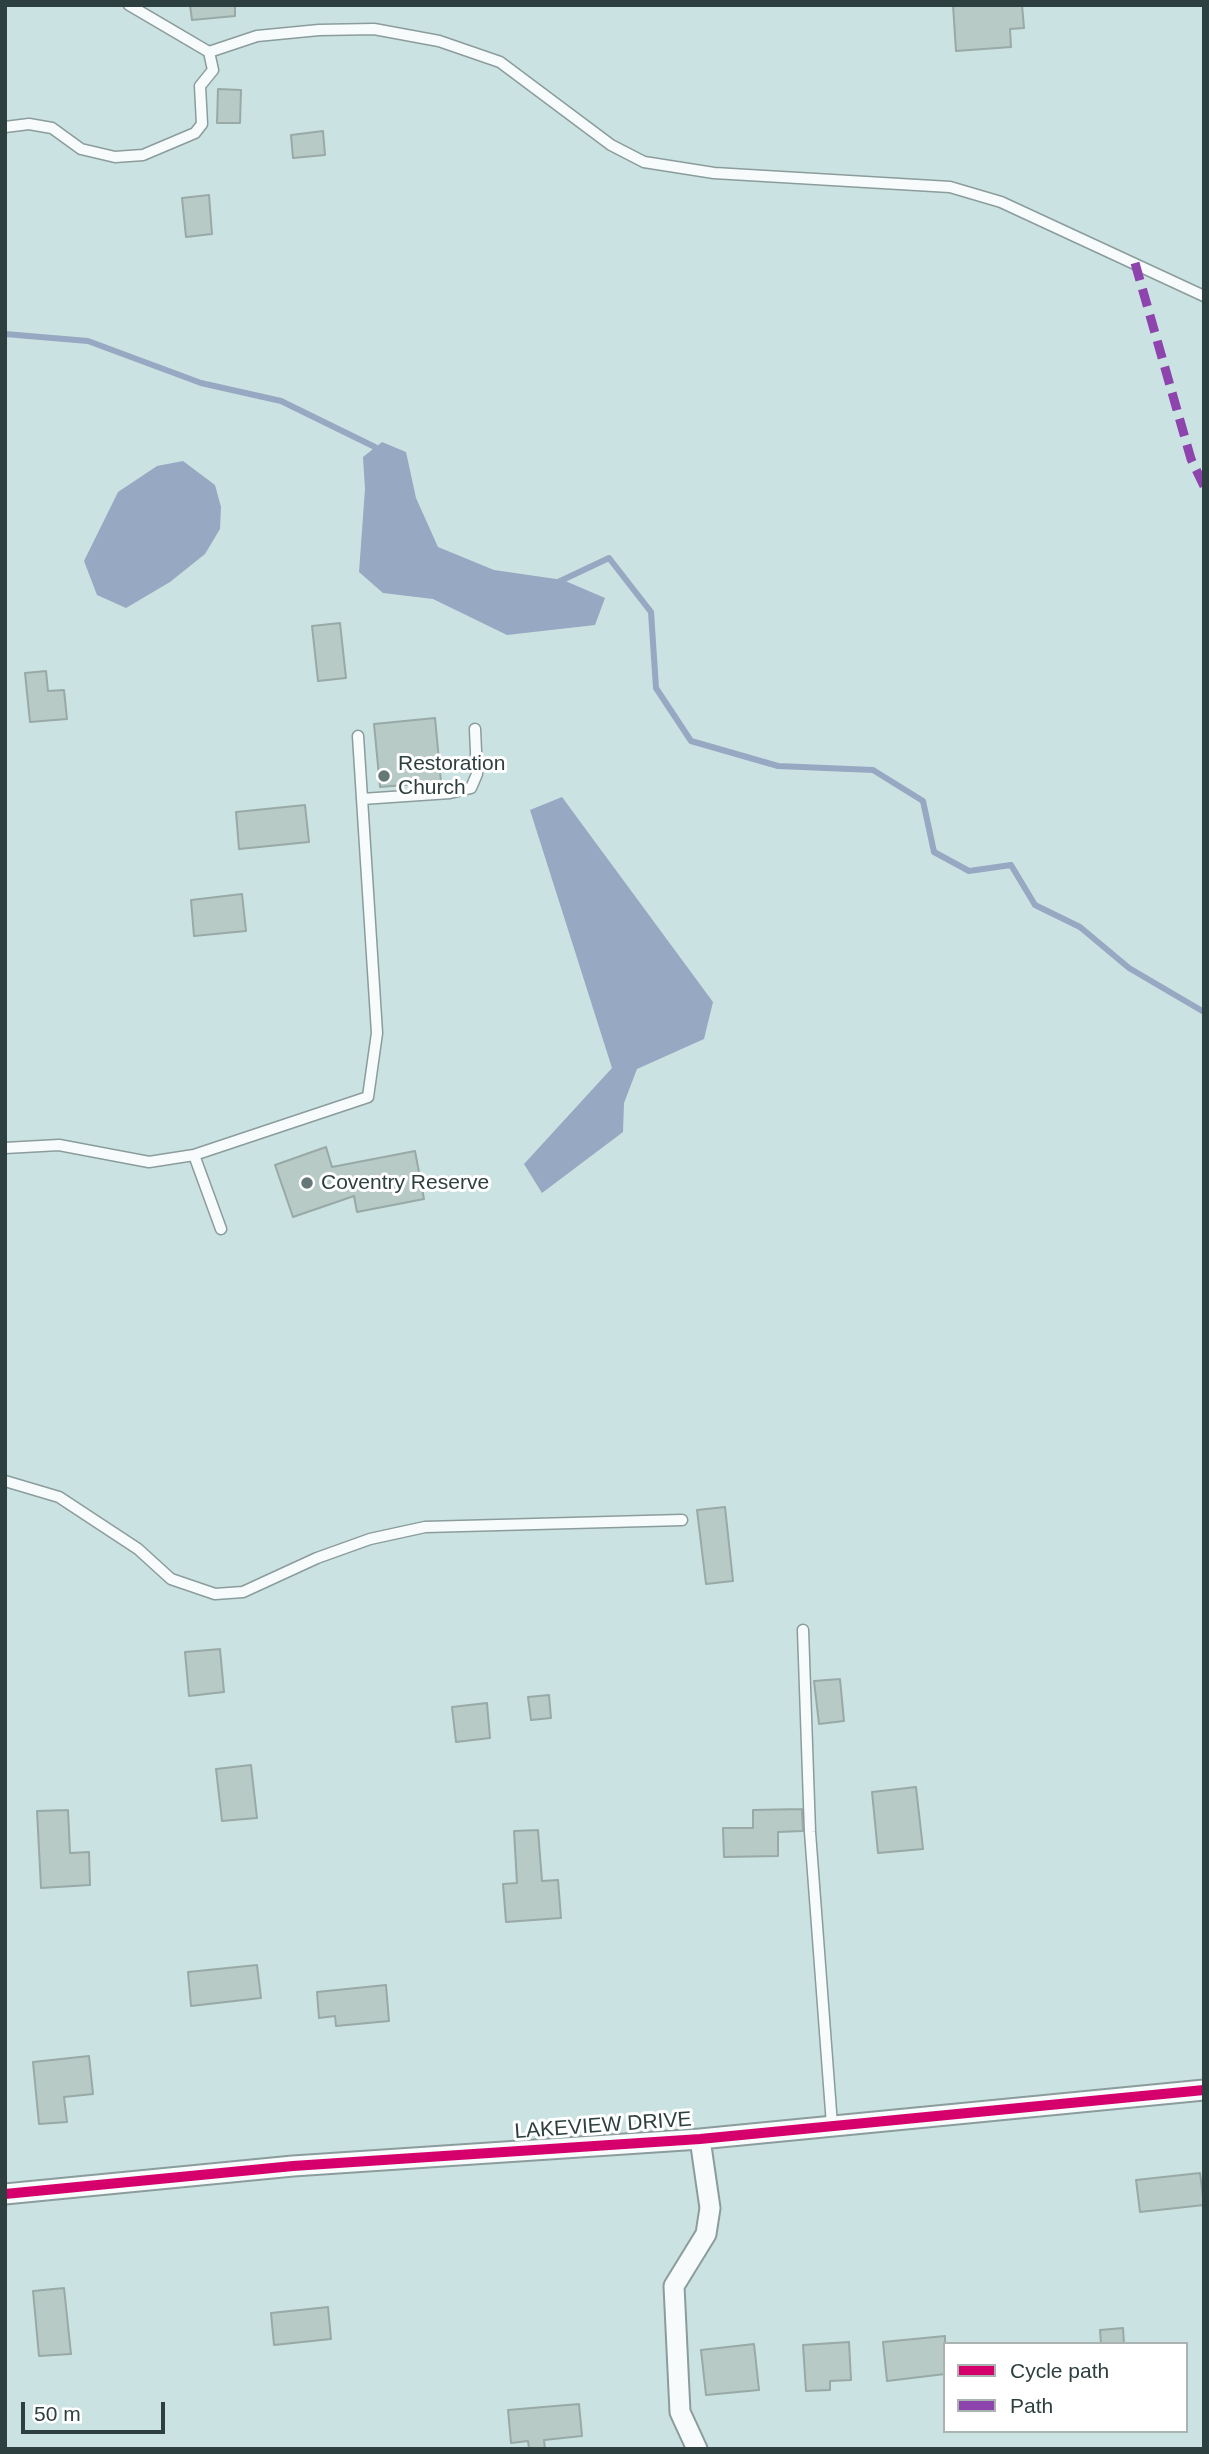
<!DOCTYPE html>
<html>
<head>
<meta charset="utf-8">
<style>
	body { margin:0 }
	#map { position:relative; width:1209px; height:2454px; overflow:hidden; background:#cbe2e2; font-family:Arial,sans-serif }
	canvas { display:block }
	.frame { position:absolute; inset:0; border:7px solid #2e3f3f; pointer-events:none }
	.legend { position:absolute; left:943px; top:2342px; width:245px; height:91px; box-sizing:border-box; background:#fff; border:2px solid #abb2b2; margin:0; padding:9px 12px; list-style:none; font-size:21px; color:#2e3f3f }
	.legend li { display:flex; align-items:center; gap:14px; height:35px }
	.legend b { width:35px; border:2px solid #abb2b2 }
	.scale { position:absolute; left:21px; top:2402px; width:144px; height:32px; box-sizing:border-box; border:4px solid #2e3f3f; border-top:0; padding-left:9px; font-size:21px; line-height:24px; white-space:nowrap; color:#2e3f3f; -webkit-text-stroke:5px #fff; paint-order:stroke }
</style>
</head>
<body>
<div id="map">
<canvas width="1209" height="2454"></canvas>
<div class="frame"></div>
<ul class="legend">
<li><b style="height:9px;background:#d6006c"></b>Cycle path</li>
<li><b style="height:9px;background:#8e44ad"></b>Path</li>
</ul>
<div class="scale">50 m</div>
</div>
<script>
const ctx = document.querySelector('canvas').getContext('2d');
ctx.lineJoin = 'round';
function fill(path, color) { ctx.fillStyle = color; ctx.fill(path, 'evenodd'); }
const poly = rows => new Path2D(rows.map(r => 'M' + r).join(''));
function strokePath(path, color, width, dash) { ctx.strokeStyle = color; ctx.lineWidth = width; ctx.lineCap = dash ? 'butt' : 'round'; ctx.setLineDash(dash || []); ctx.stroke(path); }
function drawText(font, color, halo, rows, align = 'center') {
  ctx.font = font + ' Arial,sans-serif'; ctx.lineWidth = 6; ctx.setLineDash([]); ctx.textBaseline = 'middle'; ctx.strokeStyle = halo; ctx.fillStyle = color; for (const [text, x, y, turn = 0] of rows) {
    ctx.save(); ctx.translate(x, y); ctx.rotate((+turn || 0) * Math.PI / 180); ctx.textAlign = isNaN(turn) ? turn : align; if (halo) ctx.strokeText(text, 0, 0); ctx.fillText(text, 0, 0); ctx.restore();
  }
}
const water = poly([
	[382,442,406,452,416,498,438,547,494,570,563,580,605,598,595,625,507,635,433,599,383,593,359,572,365,489,363,457],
	[183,461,215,485,221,507,220,529,205,554,170,582,126,608,97,595,84,561,118,492,157,466],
	[562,797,713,1002,704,1039,637,1069,624,1103,623,1132,542,1193,524,1164,612,1068,530,810]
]);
const stream = poly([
	[5,334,88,341,201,383,281,401,375,447,376,454],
	[556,583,609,558,651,612,656,688,691,741,778,766,873,770,923,801,934,852,969,871,1011,865,1035,905,1080,927,1129,968,1204,1012]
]);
const building = poly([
	[190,5,235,5,235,16,192,20,190,5],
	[953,5,1022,5,1024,28,1010,29,1011,47,956,51,953,5],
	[218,89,241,90,240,123,217,123,218,89],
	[323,131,325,155,293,158,291,135,323,131],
	[209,195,212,234,186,237,182,198,209,195],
	[340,623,346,678,318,681,312,626,340,623],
	[46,671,48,691,64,690,67,719,30,722,25,673,46,671],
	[435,718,441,782,380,787,374,724,435,718],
	[305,805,309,842,239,849,236,812,305,805],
	[242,894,246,931,194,936,191,900,242,894],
	[326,1147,332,1167,415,1151,424,1199,357,1212,354,1196,293,1217,275,1165,326,1147],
	[725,1507,733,1581,706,1584,697,1510,725,1507],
	[220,1649,224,1692,189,1696,185,1652,220,1649],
	[840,1679,844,1721,819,1724,814,1681,840,1679],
	[549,1695,551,1718,531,1720,528,1697,549,1695],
	[487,1703,490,1738,456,1742,452,1707,487,1703],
	[251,1765,257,1818,222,1821,216,1769,251,1765],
	[916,1787,923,1849,878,1853,872,1792,916,1787],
	[802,1809,803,1831,778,1832,778,1856,724,1857,723,1828,753,1828,753,1810,802,1809],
	[68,1810,70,1853,89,1852,90,1885,41,1888,37,1811,68,1810],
	[538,1830,542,1881,558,1880,561,1918,506,1922,503,1884,517,1883,514,1831,538,1830],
	[257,1965,261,1998,191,2006,188,1972,257,1965],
	[386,1985,389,2021,336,2026,335,2016,319,2018,317,1992,386,1985],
	[89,2056,93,2094,64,2097,67,2122,39,2124,33,2062,89,2056],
	[1200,2173,1204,2205,1140,2212,1136,2180,1200,2173],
	[64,2288,71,2354,39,2356,33,2291,64,2288],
	[328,2307,331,2339,274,2345,271,2313,328,2307],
	[1123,2328,1124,2344,1101,2344,1100,2330,1123,2328],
	[945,2336,945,2374,887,2381,883,2342,945,2336],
	[849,2342,851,2380,830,2381,830,2390,806,2391,803,2345,849,2342],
	[754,2344,759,2390,706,2395,701,2350,754,2344],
	[579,2404,582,2436,544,2440,545,2449,529,2449,528,2441,511,2443,508,2410,579,2404]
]);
const service = poly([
	[209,52,257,36,319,30,374,29,439,41,500,62,611,145,644,162,714,173,950,187,1001,202,1204,296],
	[5,127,29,124,52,128,81,149,115,157,143,155,195,133,202,124,200,86,213,70,209,52,129,5],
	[362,799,450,793,471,788,477,774,475,729],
	[5,1148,59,1145,149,1162,194,1155,368,1097,377,1033,358,736],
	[194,1155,221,1229],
	[5,1481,59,1497,138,1549,171,1579,215,1594,243,1592,317,1558,370,1539,425,1527,682,1520],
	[803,1630,810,1832,832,2125]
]);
const minor = poly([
	[5,2194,293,2166,700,2139,1204,2090],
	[697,2449,680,2412,674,2286,706,2234,710,2208,700,2139]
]);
const quiet = poly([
	[1135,263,1191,459,1204,486]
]);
const cycleway = poly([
	[5,2194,293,2166,700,2139,1204,2090]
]);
const markers = [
	[384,776,7,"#657878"],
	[307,1183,7,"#657878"]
];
const poiNames = [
	["Restoration",398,764],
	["Church",398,788],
	["Coventry Reserve",321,1183]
];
const streetNames = [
	["LAKEVIEW DRIVE",603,2126,-4]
];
fill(water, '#96a8c2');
strokePath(stream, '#96a8c2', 6);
fill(building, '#b7cac6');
strokePath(building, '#98a9a6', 2);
strokePath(service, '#8b9c9c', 13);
strokePath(minor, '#8b9c9c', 23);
strokePath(service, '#f7fbfb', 10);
strokePath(minor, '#f7fbfb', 19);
strokePath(quiet, '#8e44ad', 9, [18, 9]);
strokePath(cycleway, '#d6006c', 10);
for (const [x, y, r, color] of markers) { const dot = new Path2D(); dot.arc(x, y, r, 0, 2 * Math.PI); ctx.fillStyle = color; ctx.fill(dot); strokePath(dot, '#fff', 2.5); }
drawText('21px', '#2e3f3f', '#fff', poiNames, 'left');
drawText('21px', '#2e3f3f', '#fff', streetNames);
</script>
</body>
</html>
